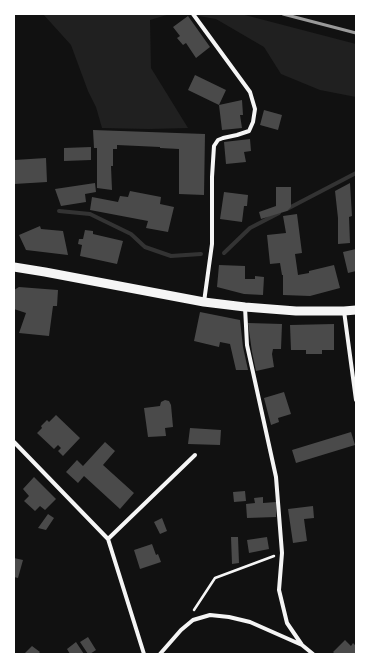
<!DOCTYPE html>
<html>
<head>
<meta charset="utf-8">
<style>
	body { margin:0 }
	#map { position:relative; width:370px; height:668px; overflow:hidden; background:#111; font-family:"Source Sans 3",sans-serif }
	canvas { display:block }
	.frame { position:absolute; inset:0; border:15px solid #fff; pointer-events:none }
</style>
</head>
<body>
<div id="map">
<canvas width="370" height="668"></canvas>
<div class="frame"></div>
</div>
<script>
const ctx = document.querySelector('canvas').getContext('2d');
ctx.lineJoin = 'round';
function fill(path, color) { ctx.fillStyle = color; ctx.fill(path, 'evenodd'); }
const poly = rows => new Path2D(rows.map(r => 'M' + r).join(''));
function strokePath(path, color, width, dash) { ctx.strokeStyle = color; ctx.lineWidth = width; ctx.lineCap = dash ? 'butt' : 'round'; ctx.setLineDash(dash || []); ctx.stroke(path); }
const green = poly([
	[43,14,170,14,150,20,151,68,188,128,149,129,102,128,96,107,88,91,71,45],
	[187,14,241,14,356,44,356,97,320,90,281,74,264,47,216,19]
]);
const stream = poly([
	[287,209,356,173],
	[59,211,90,214,131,234,145,247,171,256,201,254],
	[224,253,250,228,279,213]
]);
const building = poly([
	[188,16,210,47,196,58,186,43,183,45,177,38,180,36,173,27],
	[195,75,226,90,219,105,242,100,243,115,240,115,242,128,222,130,219,105,188,90],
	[264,110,282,115,278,130,260,125],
	[93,130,205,134,204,195,179,194,179,149,160,148,160,147,117,145,117,149,113,149,113,166,111,166,112,190,97,188,97,148,94,148],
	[250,139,251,151,244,152,246,162,226,164,224,142],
	[91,147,91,160,64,161,64,148],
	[46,158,47,182,14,184,14,160],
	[95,183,96,192,85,194,86,202,61,206,55,189],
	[350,183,352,216,349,217,350,243,338,244,338,218,335,191],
	[276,187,291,187,291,207,287,211,261,219,259,212,276,206],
	[130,191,161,197,160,204,174,207,168,232,146,228,148,221,90,210,92,197,118,202,120,196,128,197],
	[224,192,248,195,247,206,244,206,242,222,220,219],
	[297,214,302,253,295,254,298,275,309,273,309,271,334,265,340,288,310,296,283,295,283,275,282,275,280,263,270,264,267,235,286,233,283,216],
	[40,226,41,229,63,231,68,255,26,250,19,235],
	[85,230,93,231,93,234,123,241,117,264,80,256,82,245,78,244,79,239,83,239],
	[356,249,356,271,348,273,343,252],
	[219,265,245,266,245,279,255,279,255,276,264,277,263,295,244,294,217,287],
	[19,287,58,290,57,306,53,306,49,336,19,333,26,313,14,309,14,290],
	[200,312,240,320,243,347,248,370,236,370,230,344,220,342,219,347,194,341],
	[248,323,282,324,281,349,273,349,272,354,274,367,256,371,252,352],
	[334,324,334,350,322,350,322,354,306,354,306,350,291,350,290,325],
	[284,392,291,414,278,418,279,422,271,425,264,398],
	[165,400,169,401,171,405,173,427,165,428,166,436,148,437,144,408,160,406,161,402],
	[56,415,80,438,63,456,58,451,61,448,58,445,54,449,37,433,42,428,41,426,47,420,49,422],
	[190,428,221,430,220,445,188,444],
	[351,432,355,445,296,463,292,450],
	[105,442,115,451,103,465,134,493,120,509,84,476,78,483,66,472,77,460,83,466],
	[34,477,56,499,45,510,40,506,35,511,24,501,29,496,23,489],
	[245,491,246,501,234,502,233,492],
	[263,497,263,503,276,502,276,517,247,518,246,504,255,503,254,498],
	[313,506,314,518,304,519,307,541,293,543,288,509],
	[48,514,54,518,46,530,38,528],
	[162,518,167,531,160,534,154,522],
	[231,537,238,537,239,563,232,564],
	[267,537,269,549,249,553,247,540],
	[152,544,156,555,158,554,161,562,140,569,134,550],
	[14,558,23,560,18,578,14,577],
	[88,637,96,650,90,654,88,654,80,642],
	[345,640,351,646,353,643,356,646,356,654,335,654,333,652],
	[76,642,84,654,70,654,67,649],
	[32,646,40,652,38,654,24,654]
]);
const path = poly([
	[194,610,215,578,274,556]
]);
const minor = poly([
	[193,14,250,92,255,109,253,122,249,131,237,135,223,138,218,140,214,146,212,177,212,244,204,302],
	[245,307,247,345,276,477,282,553,279,590,287,623,302,645,313,654],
	[344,311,356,400],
	[14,442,108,539,144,654],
	[108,539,195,455],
	[160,654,181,630,193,620,210,615,229,617,250,622,302,645]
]);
const primary = poly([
	[14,267,45,272,204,302,245,307,296,311,344,311,356,310]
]);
const rail = poly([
	[283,14,356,33]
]);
fill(green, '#202020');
strokePath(stream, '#333', 4);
fill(building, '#4a4a4a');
strokePath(path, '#f5f5f5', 2.5);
strokePath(minor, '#f5f5f5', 4);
strokePath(primary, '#f5f5f5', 9);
strokePath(rail, '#9a9a9a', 3);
</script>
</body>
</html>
